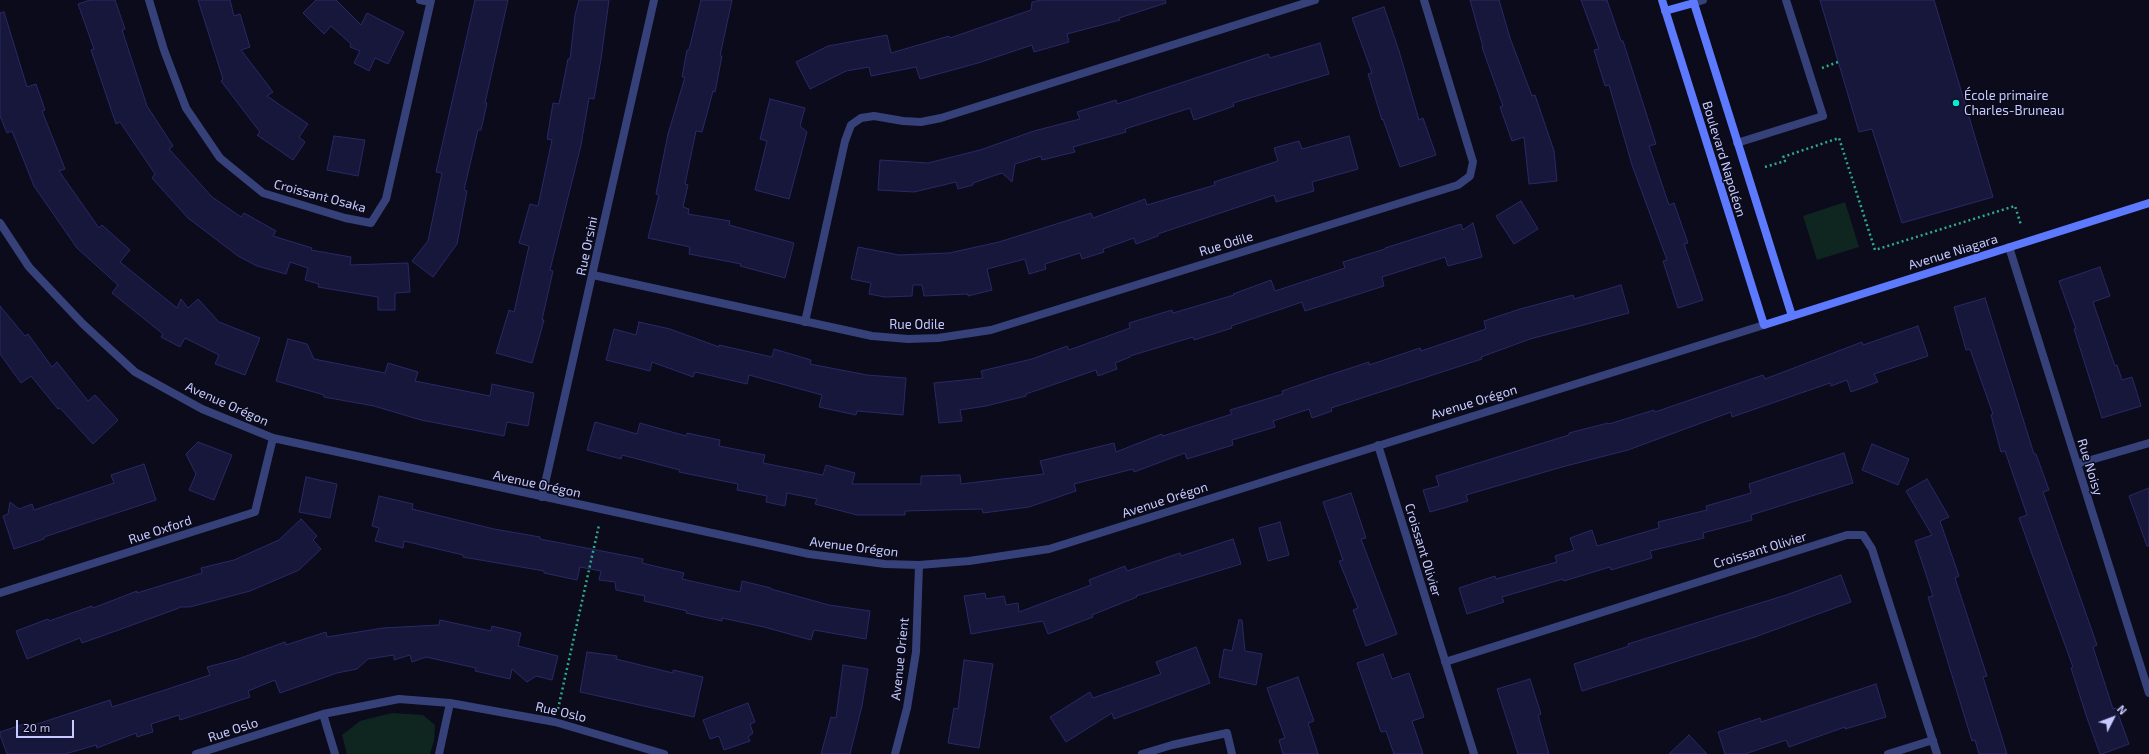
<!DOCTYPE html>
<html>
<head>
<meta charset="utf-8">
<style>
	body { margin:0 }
	#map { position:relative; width:2149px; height:754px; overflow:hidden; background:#0b0b1b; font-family:"Exo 2",sans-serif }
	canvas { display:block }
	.north { position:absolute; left:2093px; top:698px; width:40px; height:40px; -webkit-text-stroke:3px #0b0b1b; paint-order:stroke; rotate:48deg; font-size:11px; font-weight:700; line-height:16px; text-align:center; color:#c6caff }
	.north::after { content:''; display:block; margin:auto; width:14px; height:18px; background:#c6caff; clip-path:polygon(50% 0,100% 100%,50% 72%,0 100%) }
	.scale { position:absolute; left:16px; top:720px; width:58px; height:18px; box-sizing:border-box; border:2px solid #c6caff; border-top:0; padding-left:5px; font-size:12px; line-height:14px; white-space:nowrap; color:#c6caff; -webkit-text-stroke:3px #0b0b1b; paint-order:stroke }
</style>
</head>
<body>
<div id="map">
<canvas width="2149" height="754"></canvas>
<div class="north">N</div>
<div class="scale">20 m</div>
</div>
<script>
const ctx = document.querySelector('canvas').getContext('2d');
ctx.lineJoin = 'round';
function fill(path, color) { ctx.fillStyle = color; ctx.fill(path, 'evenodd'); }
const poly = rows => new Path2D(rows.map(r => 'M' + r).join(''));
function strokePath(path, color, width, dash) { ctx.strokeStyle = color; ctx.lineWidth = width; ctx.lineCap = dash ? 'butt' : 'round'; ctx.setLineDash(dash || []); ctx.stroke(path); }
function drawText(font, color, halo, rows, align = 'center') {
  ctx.font = font + ' "Exo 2",sans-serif'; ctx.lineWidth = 3; ctx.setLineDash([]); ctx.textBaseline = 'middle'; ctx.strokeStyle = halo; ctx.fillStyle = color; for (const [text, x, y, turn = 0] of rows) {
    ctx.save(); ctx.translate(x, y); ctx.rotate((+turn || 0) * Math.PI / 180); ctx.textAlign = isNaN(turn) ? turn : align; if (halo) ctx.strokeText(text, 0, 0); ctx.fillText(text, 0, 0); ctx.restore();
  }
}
const green = poly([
	[1845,202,1859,247,1817,260,1803,216],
	[392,713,423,715,435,725,434,741,430,754,347,754,342,735,360,721]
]);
const building = poly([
	[90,0,115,0,125,29,122,30,147,106,173,146,169,149,212,197,241,217,244,213,276,231,273,236,312,248,311,250,351,257,350,265,408,263,410,292,395,293,395,310,378,310,378,297,318,287,319,284,305,280,308,268,290,262,286,274,257,266,238,256,188,218,152,178,155,174,120,122,116,124,91,50,94,49,78,4,90,0],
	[198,0,230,0,234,16,240,14,250,47,241,50,273,92,267,96,308,124,299,137,305,142,293,160,257,135,260,132,221,81,223,79,198,0],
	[316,0,336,0,361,25,367,13,404,32,388,64,375,58,369,71,354,63,360,51,350,47,351,44,331,26,324,34,303,13,316,0],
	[475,0,508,0,485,103,487,103,481,130,478,130,464,190,467,191,457,244,433,277,412,261,428,241,442,173,436,172,475,0],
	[579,0,609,0,601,59,594,99,589,98,581,145,550,270,553,271,542,320,544,320,532,363,496,353,509,310,514,312,529,246,519,243,530,204,538,206,552,140,547,139,553,103,559,104,568,59,570,59,575,15,579,0],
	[701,0,732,0,720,56,722,56,715,92,713,91,702,132,696,131,685,184,688,185,683,207,689,209,688,214,730,221,729,225,794,243,785,278,740,266,741,264,689,254,690,247,648,238,659,195,656,194,668,134,685,77,682,77,687,50,689,50,701,0],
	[1041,0,1165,0,1166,3,1119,18,1120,20,1067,34,1069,42,1034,52,1032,45,978,63,920,79,916,67,871,76,869,67,846,71,810,89,796,62,828,46,887,35,891,53,949,36,950,38,1031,10,1032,2,1041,0],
	[1470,0,1499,0,1510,38,1532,96,1535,95,1554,151,1557,181,1529,184,1524,137,1512,141,1500,107,1503,106,1482,47,1483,47,1470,0],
	[1581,0,1607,0,1621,41,1623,41,1656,144,1649,146,1669,205,1674,203,1688,243,1684,244,1703,300,1678,308,1663,261,1667,260,1632,165,1609,85,1605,86,1594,50,1599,49,1581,0],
	[1820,0,1934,0,1993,197,1902,223,1872,129,1859,132,1820,0],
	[1384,7,1399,51,1419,120,1423,118,1436,155,1400,167,1383,119,1382,120,1368,74,1372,73,1352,18,1384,7],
	[4,12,27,87,36,84,45,110,42,111,65,169,59,171,99,228,102,225,130,250,120,262,177,308,181,299,188,308,198,299,219,322,260,338,245,375,215,364,219,355,185,338,180,347,161,337,163,334,112,293,118,285,77,248,34,186,12,131,7,133,0,116,0,13,4,12],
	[1320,43,1329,74,1233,103,1234,106,1194,120,1190,108,1125,129,1126,132,1073,147,1075,152,1042,160,1041,156,1015,164,1012,182,1002,173,973,183,973,185,958,189,956,182,914,192,878,190,880,160,928,163,980,150,1034,131,1080,119,1077,112,1116,100,1117,104,1268,54,1270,58,1320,43],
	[770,99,805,108,800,126,807,132,789,199,755,190,767,141,760,139,770,99],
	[334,136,365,140,358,176,327,170,334,136],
	[1349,136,1358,169,1312,182,1314,191,1276,202,1274,195,1158,234,1158,236,1136,244,1134,238,1103,249,1104,252,1082,259,1080,253,1045,264,1046,269,1029,274,1025,259,987,269,992,290,968,296,968,294,924,296,922,285,913,285,912,296,885,297,869,294,871,283,851,279,858,247,899,255,949,253,999,242,1091,213,1093,218,1145,199,1147,205,1215,185,1214,182,1278,161,1274,148,1299,141,1302,149,1349,136],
	[1521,201,1538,229,1514,244,1496,216,1521,201],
	[1473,223,1482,257,1448,266,1445,257,1382,277,1384,286,1305,311,1302,302,1231,326,1232,328,1194,340,1193,337,1130,356,1130,357,1115,363,1117,369,1098,376,1096,370,1026,394,1026,396,986,406,960,410,962,421,939,423,934,383,983,378,981,371,1032,359,1067,346,1069,350,1130,328,1129,323,1172,310,1173,313,1234,295,1233,294,1271,280,1275,291,1345,268,1343,262,1385,249,1385,248,1461,224,1463,230,1473,223],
	[2100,267,2110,296,2093,302,2115,366,2117,365,2122,380,2132,377,2141,406,2102,418,2074,329,2076,329,2059,281,2100,267],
	[1621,285,1629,313,1530,339,1481,357,1482,359,1331,408,1332,411,1312,418,1309,409,1273,421,1275,427,1232,440,1233,445,1187,459,1185,453,1134,472,1133,469,1074,484,1076,491,1029,507,983,513,982,509,905,511,905,515,857,515,815,504,817,499,787,493,785,506,766,502,767,496,737,490,738,484,679,472,680,470,622,455,621,459,587,450,595,422,637,434,640,423,686,436,687,433,720,440,719,446,765,455,763,463,823,475,826,465,855,473,852,484,921,484,921,476,960,475,961,484,1044,474,1040,461,1114,443,1116,452,1162,434,1163,436,1232,414,1230,410,1283,394,1282,391,1320,378,1369,362,1369,365,1420,348,1421,351,1486,329,1484,321,1520,309,1573,295,1574,299,1621,285],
	[1985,298,2034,454,2036,454,2049,490,2043,492,2097,645,2093,647,2113,709,2116,708,2129,744,2102,754,2100,754,2087,718,2071,668,2073,667,2019,518,2027,515,2005,451,2001,452,1991,415,1993,414,1970,349,1966,350,1954,307,1985,298],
	[0,306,25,336,28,334,52,367,57,362,88,401,95,395,118,420,93,444,60,408,58,409,31,376,21,383,0,354,0,306],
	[639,322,670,329,719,347,719,345,772,357,774,349,811,360,810,364,867,375,906,378,903,415,857,411,856,415,819,407,822,395,749,375,747,384,695,372,693,377,652,362,650,371,606,360,614,329,636,335,639,322],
	[1918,326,1928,356,1874,374,1878,382,1851,392,1847,380,1831,386,1830,383,1732,417,1731,412,1628,450,1562,467,1466,495,1468,501,1430,512,1423,490,1439,486,1436,476,1569,435,1569,433,1608,423,1609,424,1654,410,1655,412,1763,375,1765,379,1862,342,1863,345,1918,326],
	[288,339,307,344,314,359,385,373,388,363,418,372,415,381,490,396,492,384,534,393,528,426,507,422,504,436,421,420,374,406,324,397,324,395,276,381,288,339],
	[198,442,232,455,214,500,189,490,196,474,186,454,198,442],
	[1872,444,1909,459,1898,485,1862,470,1872,444],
	[1844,453,1853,483,1751,515,1752,520,1703,533,1704,538,1650,551,1652,558,1611,570,1610,567,1564,581,1563,579,1502,597,1504,602,1467,614,1459,588,1495,576,1496,579,1557,562,1555,556,1574,550,1570,538,1592,530,1597,546,1659,528,1658,522,1707,510,1706,506,1751,493,1749,484,1844,453],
	[144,464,156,500,44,537,44,539,14,549,3,516,8,514,10,502,19,509,32,504,34,510,114,483,111,475,144,464],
	[306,477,337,484,330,518,299,512,306,477],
	[1927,479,1949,517,1940,521,1959,576,1955,578,1987,676,1983,677,2007,754,1979,754,1975,740,1972,741,1928,597,1933,596,1915,541,1932,535,1906,491,1927,479],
	[2149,488,2149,546,2147,546,2129,496,2149,488],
	[1351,493,1366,538,1361,539,1397,634,1366,646,1353,610,1358,608,1339,561,1343,560,1323,502,1351,493],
	[379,496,413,504,412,509,494,529,540,537,540,539,643,559,642,563,684,573,682,579,740,592,742,581,771,588,771,589,829,605,870,611,866,639,814,630,811,640,764,627,722,618,722,621,686,613,687,611,644,601,645,596,616,590,615,582,599,580,601,571,580,567,577,580,544,573,544,571,463,557,463,555,404,541,403,548,375,541,379,528,372,526,379,496],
	[301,519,317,536,313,540,321,549,299,570,250,591,190,607,179,607,179,608,113,632,82,643,80,638,27,659,16,631,48,619,49,621,92,606,93,608,137,591,137,593,202,573,201,568,234,560,279,540,301,519],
	[1280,522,1289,555,1268,561,1259,528,1280,522],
	[1233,539,1241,564,1136,596,1137,597,1092,615,1093,617,1048,634,1043,621,971,634,964,596,985,593,986,599,1004,596,1006,605,1018,603,1019,612,1091,585,1089,580,1125,566,1127,571,1180,553,1181,556,1233,539],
	[1841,575,1851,602,1755,637,1582,691,1574,664,1629,646,1628,644,1786,595,1841,575],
	[440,620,491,631,492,626,521,633,518,646,558,656,552,680,536,676,527,682,512,669,510,679,475,671,476,668,426,657,412,662,410,655,394,660,394,655,368,659,357,669,337,673,280,693,275,680,248,691,250,697,180,720,179,715,151,724,153,732,137,737,136,733,97,748,96,745,65,754,7,754,0,735,0,732,27,723,28,727,110,700,112,707,171,688,210,675,207,667,238,659,285,642,286,645,326,632,327,637,383,628,439,625,440,620],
	[1239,620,1242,620,1245,651,1262,654,1256,685,1219,677,1224,649,1232,651,1239,620],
	[1196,647,1210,683,1114,719,1112,713,1066,742,1050,717,1090,692,1093,698,1161,674,1156,662,1196,647],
	[587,652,617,656,616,659,673,673,673,670,703,677,694,717,580,692,587,652],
	[1383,654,1392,679,1409,673,1424,717,1412,721,1423,754,1394,754,1386,731,1381,732,1357,663,1383,654],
	[964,660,993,664,979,748,948,743,954,708,958,709,964,660],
	[843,665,868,669,862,706,850,754,821,754,831,717,836,718,843,665],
	[1298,677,1314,721,1308,723,1318,754,1283,754,1279,740,1285,738,1267,688,1298,677],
	[1530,679,1541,714,1538,715,1549,754,1518,754,1497,689,1530,679],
	[1876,684,1886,717,1845,729,1845,727,1789,747,1786,740,1745,754,1725,754,1718,732,1760,718,1761,722,1876,684],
	[748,703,755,722,750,724,753,733,748,737,750,741,724,750,719,736,710,739,703,720,748,703],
	[1689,735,1707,754,1669,754,1689,735]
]);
const path = poly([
	[1822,68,1838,62],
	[1765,167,1785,161,1783,157,1839,138,1875,250,2015,206,2021,225],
	[558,709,599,525]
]);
const lane = poly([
	[1694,3,1703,0],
	[1737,143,1823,116,1786,0]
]);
const street = poly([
	[149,0,164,50,186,108,220,158,263,193,345,218,371,223,386,199,431,0],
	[420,0,430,2],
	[0,223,29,267,83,324,135,372,202,409,273,438,809,554,885,564,919,565,969,561,1049,549,1764,325],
	[2009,247,2149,693],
	[593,275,872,336,908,339,938,338,991,330,1458,185,1470,176,1473,162,1424,0],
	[805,322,845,141,851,125,861,118,874,116,903,121,921,122,941,118,1315,0],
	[1378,445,1474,754],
	[2077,464,2149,443],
	[542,497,654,0],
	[0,593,255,512,273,438],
	[1445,662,1847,535,1863,535,1872,549,1937,754],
	[323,714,335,754],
	[196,754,323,714,399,699,450,703,555,722,664,754],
	[439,754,450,703],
	[895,754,907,708,916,652,919,565],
	[1142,754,1172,745,1227,733,1232,754],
	[1888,754,1933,740]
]);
const secondary = poly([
	[1662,0,1764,325,2149,203],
	[1693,0,1792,316],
	[1665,11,1694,3]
]);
const markers = [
	[1956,103,4,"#01efd8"]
];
const poiNames = [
	["École primaire",1964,96],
	["Charles-Bruneau",1964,111]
];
const streetNames = [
	["Boulevard Napoléon",1724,159,73],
	["Croissant Osaka",320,196,15],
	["Rue Odile",1226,244,-17],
	["Rue Orsini",587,246,-78],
	["Avenue Niagara",1953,252,-17],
	["Rue Odile",917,325],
	["Avenue Orégon",1474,402,-17],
	["Avenue Orégon",227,404,24],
	["Rue Noisy",2090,467,73],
	["Avenue Orégon",537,484,12],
	["Avenue Orégon",1165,500,-18],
	["Rue Oxford",160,530,-18],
	["Avenue Orégon",854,547,7],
	["Croissant Olivier",1423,550,73],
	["Croissant Olivier",1760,550,-17],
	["Avenue Orient",900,659,-84],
	["Rue Oslo",561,712,13],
	["Rue Oslo",233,730,-18]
];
fill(green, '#0e2520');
fill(building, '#17173c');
strokePath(building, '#292968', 1);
strokePath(path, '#2dac8b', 2.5, [2, 3]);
strokePath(lane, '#36417a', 8);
strokePath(street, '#36417a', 8);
strokePath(secondary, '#5d79fe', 8);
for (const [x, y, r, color] of markers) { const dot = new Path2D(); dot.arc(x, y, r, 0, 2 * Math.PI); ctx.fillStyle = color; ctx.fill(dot); strokePath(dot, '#0b0b1b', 1.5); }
drawText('13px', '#c6caff', '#0b0b1b', poiNames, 'left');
drawText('13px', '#c6caff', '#0b0b1b', streetNames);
</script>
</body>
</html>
